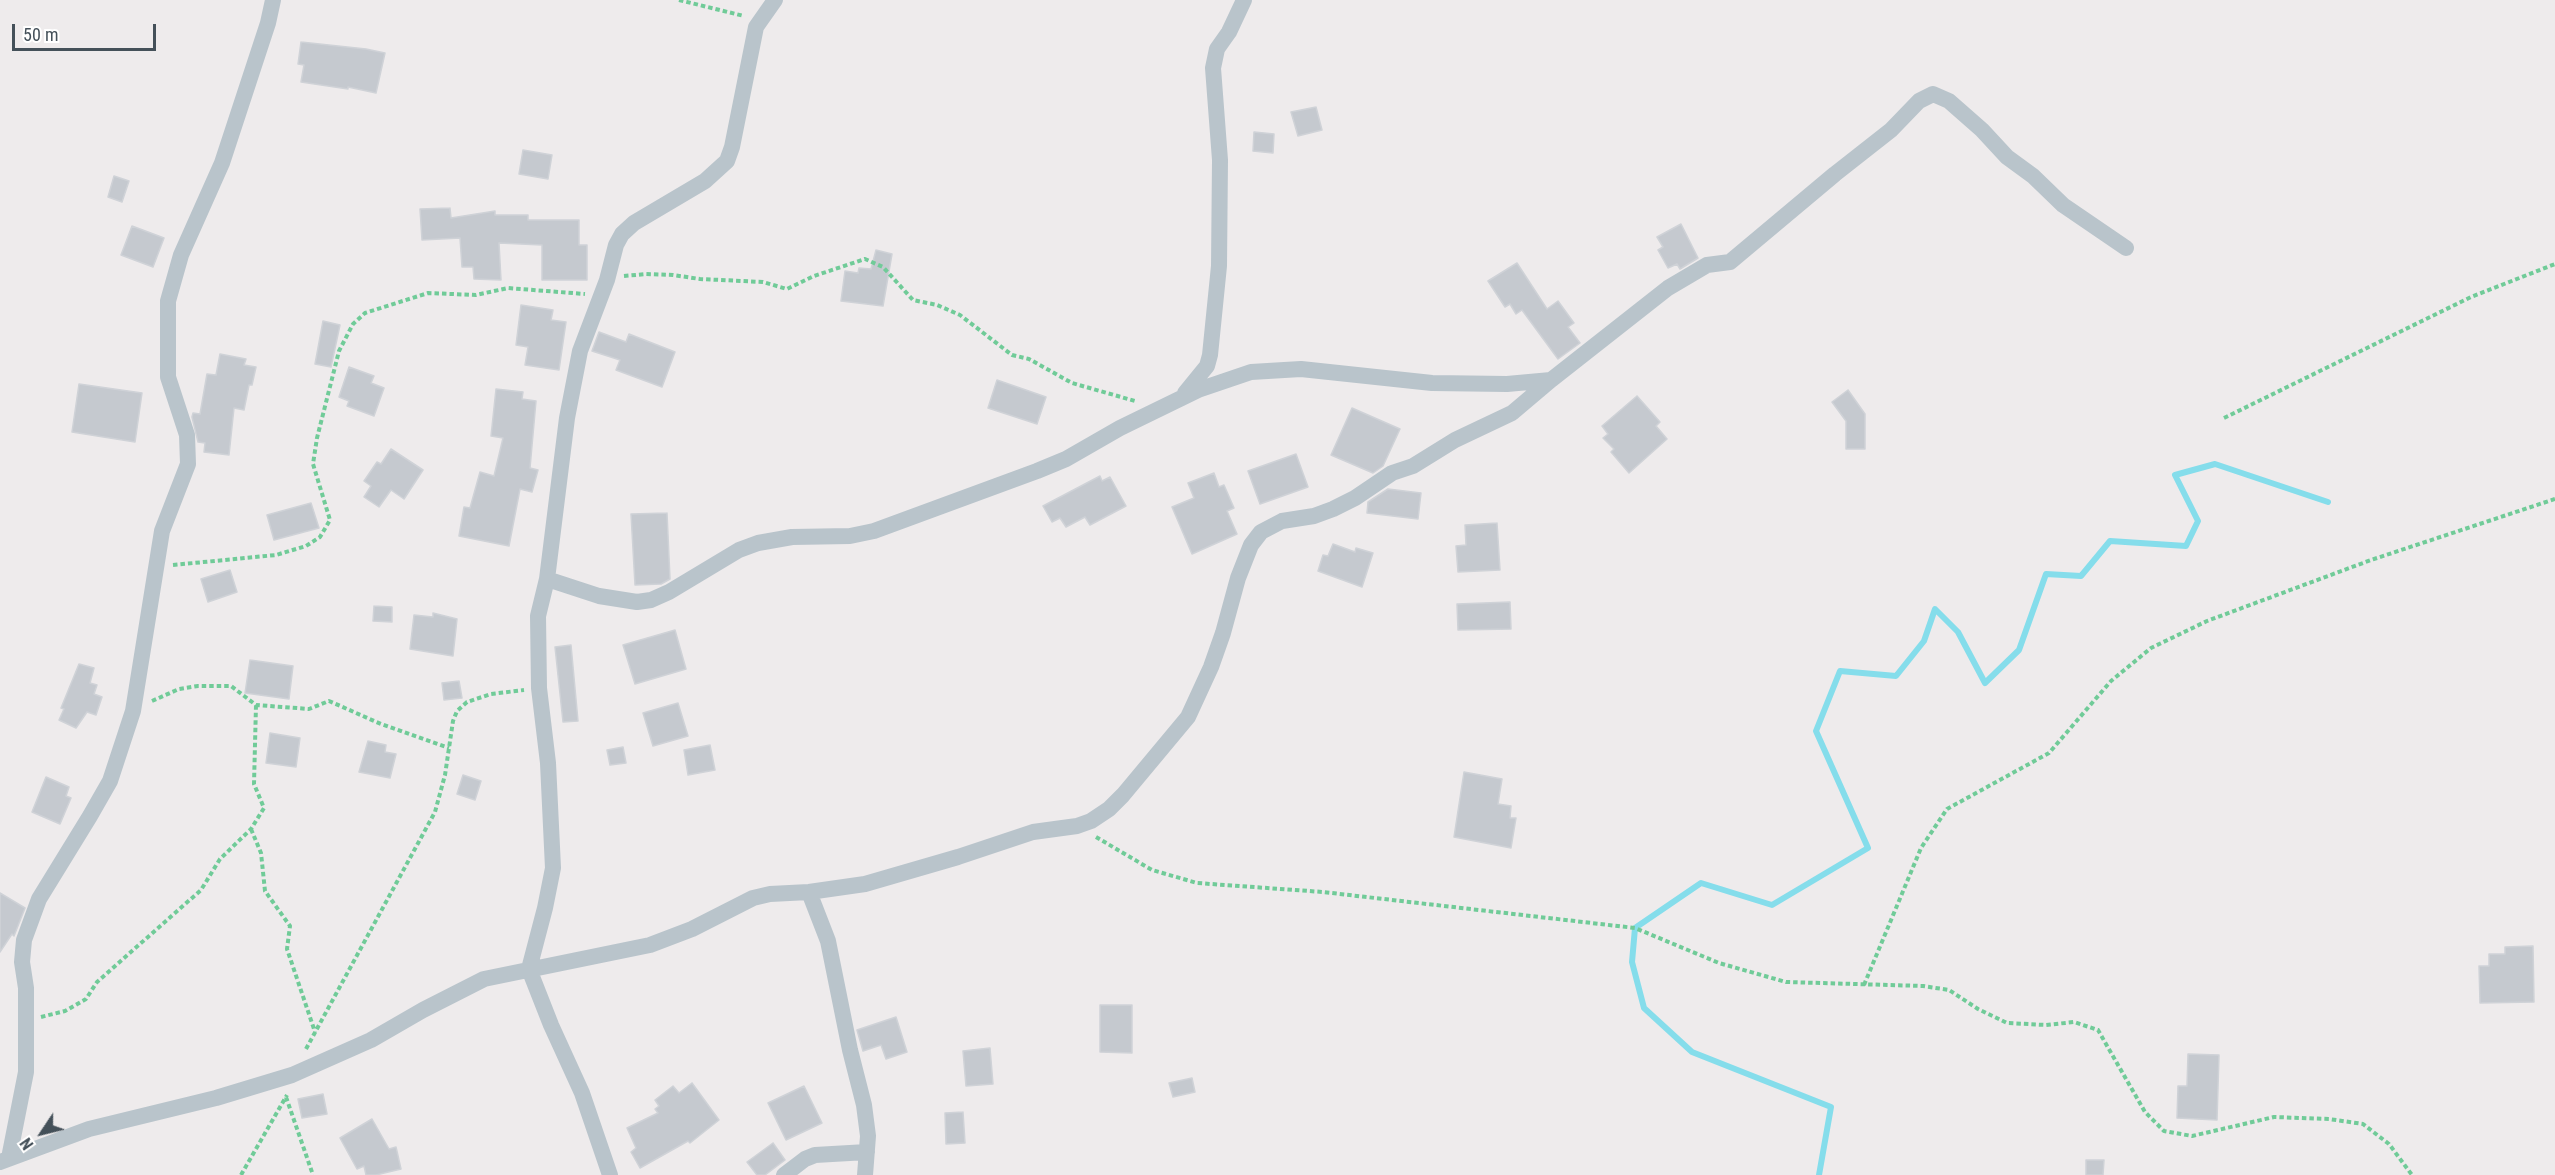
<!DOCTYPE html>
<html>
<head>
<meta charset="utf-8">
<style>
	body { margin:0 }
	#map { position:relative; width:2555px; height:1175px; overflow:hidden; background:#eeebec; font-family:"Roboto Condensed",sans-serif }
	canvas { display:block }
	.north { position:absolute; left:12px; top:1103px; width:60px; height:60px; -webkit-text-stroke:4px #fff; paint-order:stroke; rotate:235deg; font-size:16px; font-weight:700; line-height:24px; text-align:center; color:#445059 }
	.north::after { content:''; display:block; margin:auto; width:21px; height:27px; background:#445059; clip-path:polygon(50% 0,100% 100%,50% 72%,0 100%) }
	.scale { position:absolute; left:12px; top:24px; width:144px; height:27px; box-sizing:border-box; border:3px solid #445059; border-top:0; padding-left:8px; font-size:18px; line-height:21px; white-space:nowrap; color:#445059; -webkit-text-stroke:4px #fff; paint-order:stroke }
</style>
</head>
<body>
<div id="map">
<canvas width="2555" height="1175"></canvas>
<div class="north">N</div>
<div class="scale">50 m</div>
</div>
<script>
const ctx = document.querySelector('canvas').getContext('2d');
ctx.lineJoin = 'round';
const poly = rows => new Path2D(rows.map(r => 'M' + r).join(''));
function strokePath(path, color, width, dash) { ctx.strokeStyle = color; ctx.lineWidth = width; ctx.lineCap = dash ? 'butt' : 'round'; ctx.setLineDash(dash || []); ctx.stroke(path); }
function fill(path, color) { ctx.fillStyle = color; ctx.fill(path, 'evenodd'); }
const stream = poly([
	[1819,1175,1831,1107,1692,1052,1644,1008,1632,962,1635,928,1701,883,1772,905,1868,848,1816,731,1840,671,1896,676,1924,641,1935,609,1958,632,1985,683,2019,650,2046,574,2081,576,2110,541,2186,546,2198,521,2175,475,2215,464,2328,502]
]);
const building = poly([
	[301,42,366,49,385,53,376,93,348,87,348,89,301,82,304,65,298,64,301,42],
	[1316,107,1322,130,1298,136,1291,112,1316,107],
	[1254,132,1274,134,1273,153,1253,151,1254,132],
	[523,150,552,155,548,179,519,174,523,150],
	[114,176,129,181,122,202,108,197,114,176],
	[450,208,451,218,495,211,495,215,528,215,528,220,579,220,579,245,587,245,587,280,542,280,542,245,499,243,501,280,474,279,473,267,462,267,460,238,422,240,420,209,450,208],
	[1681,224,1698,258,1680,269,1677,264,1668,268,1658,250,1663,247,1657,237,1681,224],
	[132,226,164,238,153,267,121,255,132,226],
	[876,250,892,254,883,306,841,301,845,271,858,273,859,268,871,269,876,250],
	[1517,263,1547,309,1558,301,1574,323,1568,327,1580,343,1558,359,1522,310,1516,314,1510,304,1505,307,1488,281,1517,263],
	[521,305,553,310,551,320,566,322,559,370,525,365,528,347,516,345,521,305],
	[323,321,340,325,331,367,315,364,323,321],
	[599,332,626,342,629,334,675,352,662,387,616,370,620,360,592,351,599,332],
	[220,354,246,359,244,365,256,367,252,385,249,385,244,410,234,408,229,455,204,452,205,443,198,442,192,417,193,413,200,414,207,374,216,375,220,354],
	[349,367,374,376,371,383,384,388,374,416,347,406,349,401,339,397,349,367],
	[997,380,1046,397,1037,424,988,408,997,380],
	[79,384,142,393,135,442,72,432,79,384],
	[496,389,523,392,522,399,536,401,530,468,538,470,532,492,520,489,509,546,459,536,464,507,470,508,480,472,494,476,503,438,491,436,496,389],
	[1848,390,1865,414,1865,449,1846,449,1846,421,1832,402,1848,390],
	[1637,396,1660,422,1656,426,1667,439,1629,473,1611,452,1614,449,1603,438,1608,434,1602,426,1637,396],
	[1352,408,1400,429,1383,466,1373,473,1331,455,1352,408],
	[391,449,423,470,404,499,391,490,379,507,364,497,371,486,364,481,377,462,381,464,391,449],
	[1296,454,1308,487,1260,504,1248,471,1296,454],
	[1214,473,1219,487,1224,485,1234,508,1227,511,1237,534,1192,554,1172,507,1194,498,1188,483,1214,473],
	[1100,476,1102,481,1110,477,1126,506,1090,525,1085,517,1066,527,1060,518,1052,522,1043,506,1100,476],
	[1388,489,1421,493,1418,519,1367,513,1368,502,1388,489],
	[311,503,319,528,274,540,267,515,311,503],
	[667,513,670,579,661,584,635,585,631,514,667,513],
	[1497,523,1500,570,1458,572,1456,546,1466,545,1465,525,1497,523],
	[1333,544,1355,552,1356,548,1373,553,1362,587,1318,571,1323,555,1328,556,1333,544],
	[230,570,237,592,208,602,201,579,230,570],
	[1510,602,1511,629,1458,630,1457,604,1510,602],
	[374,606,392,607,392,622,373,621,374,606],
	[433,613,457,619,453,656,410,649,414,615,433,617,433,613],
	[675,630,686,669,635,684,623,645,675,630],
	[571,645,578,721,563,722,555,647,571,645],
	[250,660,293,666,289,699,245,693,250,660],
	[79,664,94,668,90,683,97,685,94,694,102,697,96,715,87,712,76,728,59,720,64,709,61,708,79,664],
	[459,681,462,698,444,700,442,683,459,681],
	[678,703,688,736,653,746,643,713,678,703],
	[270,733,300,738,296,767,266,763,270,733],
	[368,741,386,745,385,752,396,754,390,778,359,772,368,741],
	[710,745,715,770,688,775,684,750,710,745],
	[623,747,626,763,610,765,607,750,623,747],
	[1464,772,1502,779,1498,804,1511,806,1510,818,1516,818,1511,848,1454,837,1464,772],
	[463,775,481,781,475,800,457,794,463,775],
	[46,777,69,787,66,796,71,798,60,824,32,812,46,777],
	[0,893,25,908,14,936,12,934,0,952,0,893],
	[2533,946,2534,1002,2480,1003,2479,966,2489,966,2489,954,2505,954,2505,947,2533,946],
	[1100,1005,1132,1005,1132,1053,1100,1052,1100,1005],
	[896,1017,907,1052,886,1059,881,1045,863,1051,857,1030,896,1017],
	[990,1048,993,1084,966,1086,963,1051,990,1048],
	[2188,1054,2219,1055,2217,1120,2177,1118,2178,1086,2187,1086,2188,1054],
	[1192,1078,1195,1092,1173,1097,1169,1083,1192,1078],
	[692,1083,719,1120,690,1143,688,1141,640,1168,631,1152,636,1148,627,1128,658,1113,655,1109,659,1106,655,1100,673,1086,679,1093,692,1083],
	[804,1086,822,1123,786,1140,768,1103,804,1086],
	[323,1094,327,1114,302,1118,298,1099,323,1094],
	[963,1112,965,1143,946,1144,945,1113,963,1112],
	[372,1119,389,1149,396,1147,401,1169,376,1175,366,1175,364,1166,357,1169,340,1138,372,1119],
	[773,1143,785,1160,765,1175,757,1175,747,1162,773,1143],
	[2086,1160,2104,1160,2103,1175,2086,1175,2086,1160]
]);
const path = poly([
	[679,0,744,16],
	[624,276,646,274,673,275,700,279,763,282,787,289,814,276,865,259,883,267,913,300,937,305,960,315,1012,355,1029,359,1072,383,1135,401],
	[2224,418,2471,297,2555,264],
	[173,565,276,555,306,546,320,537,330,520,313,464,317,438,339,351,353,324,365,313,428,293,476,295,508,288,585,294],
	[152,701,179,689,198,686,231,686,256,705,309,709,329,701,381,724,449,748],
	[251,829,261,853,265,891,290,926,287,949,315,1032],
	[1096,837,1152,870,1197,883,1323,892,1635,928,1719,963,1786,982,1923,986,1949,990,1978,1009,2007,1023,2046,1025,2074,1022,2098,1030,2145,1112,2164,1131,2192,1136,2274,1117,2329,1119,2363,1124,2389,1144,2412,1175],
	[1864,985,1921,848,1947,809,2049,753,2111,681,2151,648,2207,621,2371,560,2555,499],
	[41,1017,65,1011,86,999,97,982,201,890,220,859,251,829,264,808,254,784,256,705],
	[306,1049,435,812,445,775,453,721,457,711,467,702,491,694,524,690],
	[286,1097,313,1175],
	[241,1175,287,1095]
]);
const minor = poly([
	[1185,393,1207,366,1210,355,1219,266,1220,160,1213,68,1217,49,1229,32,1244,0],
	[547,579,599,596,637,602,651,600,669,592,739,550,758,543,792,537,850,536,874,531,1037,471,1066,459,1120,428,1198,390,1251,372,1301,369,1432,383,1507,384,1551,380,1668,288,1707,265,1730,262,1835,174,1891,130,1919,101,1933,94,1949,101,1982,130,2007,157,2033,176,2063,205,2126,248],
	[809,892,828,941,850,1050,864,1105,868,1136,865,1175],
	[9,1158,26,1072,26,988,22,962,24,940,39,899,90,816,110,781,133,711,162,531,188,464,187,435,168,377,168,301,181,255,222,163,268,23,273,0],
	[0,1162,89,1129,216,1098,292,1075,371,1040,423,1010,484,979,650,945,692,929,753,898,770,894,809,892,865,884,958,857,1033,832,1077,826,1091,821,1109,809,1123,795,1188,717,1211,667,1223,633,1238,578,1251,545,1261,532,1282,521,1314,516,1333,509,1355,498,1392,473,1413,466,1455,440,1512,413,1551,380],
	[610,1175,582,1093,551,1025,529,969,545,908,553,868,548,763,539,688,538,616,547,579,567,418,580,351,607,280,616,245,622,234,634,223,705,181,727,161,732,147,756,27,775,0],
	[784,1175,805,1159,815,1155,867,1152]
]);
strokePath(stream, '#85ddeb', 6);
fill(building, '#c5c9cf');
strokePath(building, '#cfd2d7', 1.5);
strokePath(path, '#70cb98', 4, [4.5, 3]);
strokePath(minor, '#b9c4cb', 16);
</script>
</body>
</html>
